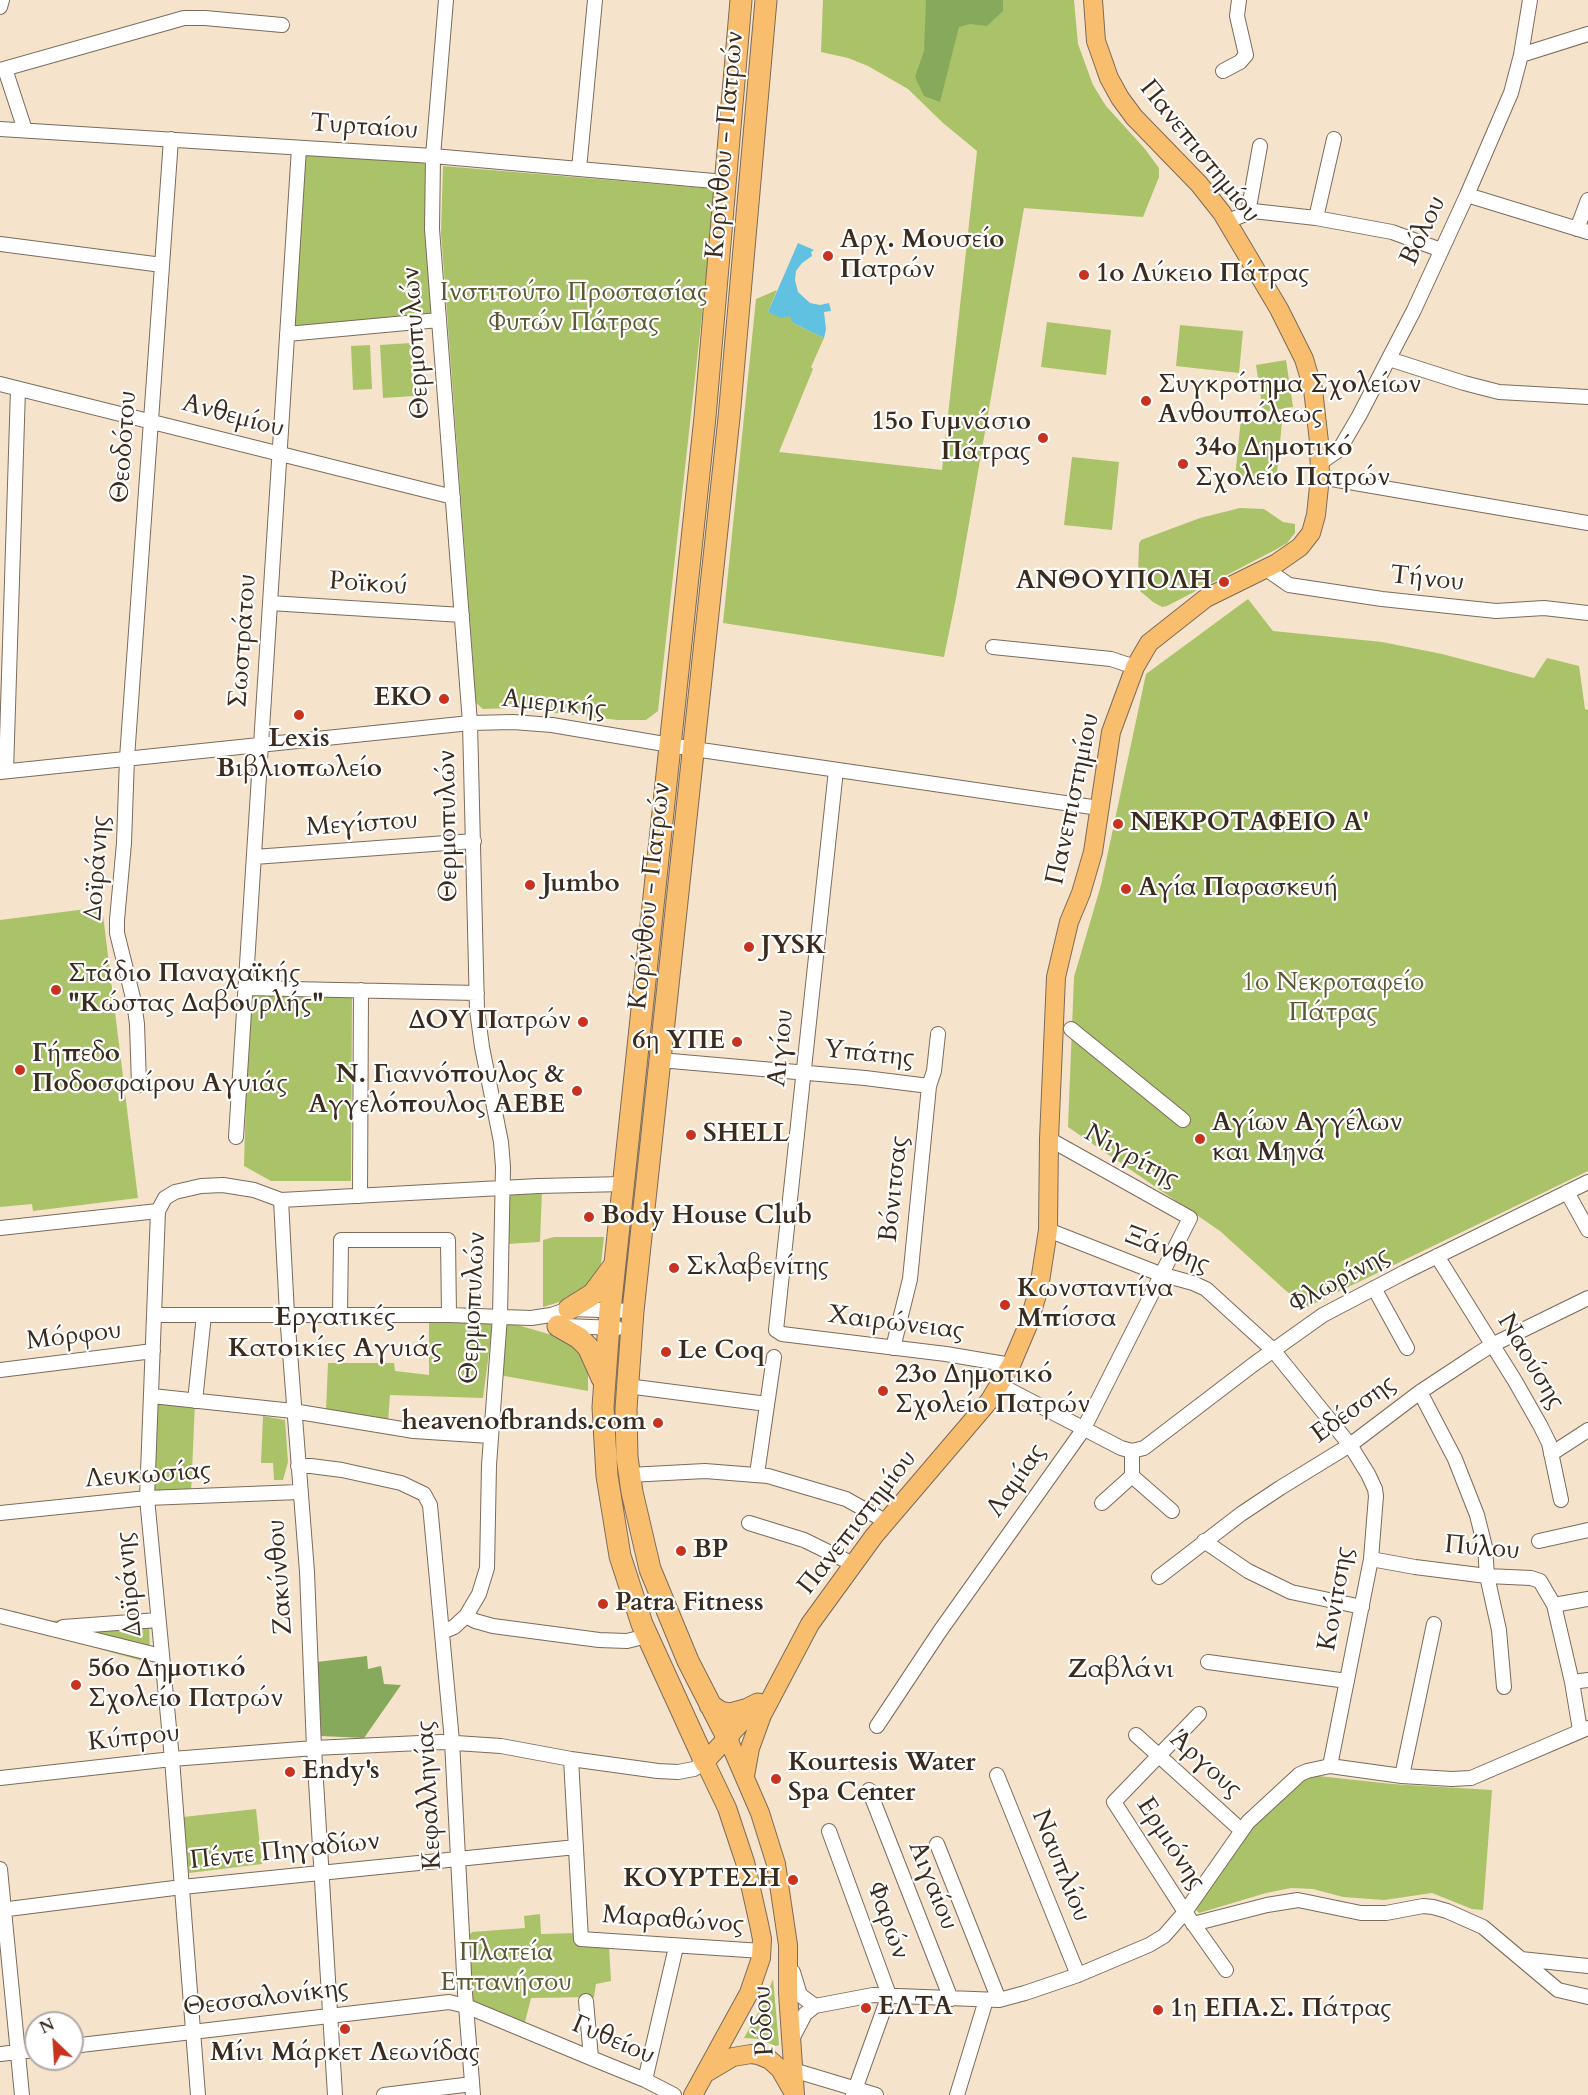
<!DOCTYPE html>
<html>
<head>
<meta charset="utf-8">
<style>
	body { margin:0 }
	#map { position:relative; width:1588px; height:2095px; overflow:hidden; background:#f6e3cb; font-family:Cardo,serif }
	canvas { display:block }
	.north { position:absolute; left:24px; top:2011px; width:60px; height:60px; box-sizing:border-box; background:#fff; border:2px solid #b1aaa5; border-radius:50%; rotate:335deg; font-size:16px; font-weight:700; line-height:24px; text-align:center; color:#3b2a1e }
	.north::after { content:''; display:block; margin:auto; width:21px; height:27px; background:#c8321e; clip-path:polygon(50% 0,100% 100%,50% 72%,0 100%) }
</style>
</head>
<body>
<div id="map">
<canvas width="1588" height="2095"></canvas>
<div class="north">N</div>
</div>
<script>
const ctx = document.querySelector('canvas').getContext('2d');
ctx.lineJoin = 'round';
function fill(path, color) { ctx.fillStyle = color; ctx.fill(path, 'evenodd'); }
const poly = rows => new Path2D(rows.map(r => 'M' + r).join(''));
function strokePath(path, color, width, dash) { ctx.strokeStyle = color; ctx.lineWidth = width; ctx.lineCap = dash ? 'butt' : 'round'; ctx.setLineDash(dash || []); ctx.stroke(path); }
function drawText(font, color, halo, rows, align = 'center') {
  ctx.font = font + ' Cardo,serif'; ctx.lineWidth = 4.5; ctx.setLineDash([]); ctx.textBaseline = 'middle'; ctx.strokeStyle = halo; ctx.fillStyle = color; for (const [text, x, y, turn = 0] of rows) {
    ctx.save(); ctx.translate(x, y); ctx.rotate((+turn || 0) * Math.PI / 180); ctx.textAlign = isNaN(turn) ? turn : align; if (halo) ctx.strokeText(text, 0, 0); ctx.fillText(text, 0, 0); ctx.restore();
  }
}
const green = poly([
	[823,0,1074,0,1078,44,1093,85,1106,106,1145,149,1159,168,1159,177,1143,217,1024,208,956,598,944,657,723,623,756,299,777,290,768,312,791,315,793,323,824,338,811,367,813,369,779,452,942,470,977,151,943,123,908,89,868,66,848,58,821,52],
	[299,148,433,156,439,320,287,334],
	[443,166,716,189,658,711,646,720,618,720,512,708,483,709,475,702,474,675,441,233],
	[1047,322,1111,330,1106,375,1041,367],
	[1180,325,1243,331,1239,373,1176,366],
	[411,343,414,396,383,398,380,345],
	[370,345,372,389,353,390,351,346],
	[1286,360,1293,407,1263,412,1256,365],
	[1241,418,1282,422,1276,482,1235,478],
	[1072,457,1119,462,1112,530,1064,525],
	[1240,508,1264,509,1283,522,1295,524,1295,533,1287,543,1275,550,1167,606,1162,607,1153,602,1140,591,1138,575,1139,544,1141,540,1200,518],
	[1248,599,1273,631,1382,642,1442,654,1534,678,1547,658,1579,666,1585,709,1588,710,1588,1171,1305,1308,1220,1231,1068,1127,1074,977,1101,885,1146,674],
	[102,907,138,1198,33,1211,32,1204,0,1207,0,920],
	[249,994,352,998,351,1181,271,1181,244,1166],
	[542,1191,540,1242,506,1244,507,1192],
	[554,1237,604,1237,601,1264,588,1285,566,1300,543,1307,543,1240],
	[429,1321,493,1322,483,1398,390,1395,388,1422,326,1411,328,1363,394,1363,395,1371,429,1375],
	[504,1321,562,1338,573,1343,588,1366,588,1391,499,1375],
	[152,1396,195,1401,191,1495,147,1498],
	[263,1416,285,1420,288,1462,283,1480,274,1480,273,1463,261,1463],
	[149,1613,150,1663,49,1635,50,1621],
	[1300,1774,1392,1784,1492,1790,1483,1910,1472,1909,1432,1893,1384,1900,1343,1897,1313,1889,1291,1888,1266,1893,1199,1913,1195,1909,1233,1842],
	[256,1809,262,1864,189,1873,183,1817],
	[540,1914,541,1934,578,1933,609,1946,611,1981,596,1984,594,1997,531,1998,525,2022,469,2000,465,1940,472,1932,525,1928,524,1916],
	[773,1979,779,2045,776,2046,758,2039,744,2038,763,2004]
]);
const forest = poly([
	[926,0,1003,0,1003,11,987,26,970,24,959,27,940,102,924,96,915,77,924,51],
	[367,1656,368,1669,381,1666,384,1684,401,1685,364,1738,320,1736,317,1662]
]);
const water = poly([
	[798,243,814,250,811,252,812,256,802,263,796,271,795,280,798,292,810,303,820,305,829,303,831,311,824,312,826,329,824,338,793,323,790,316,781,318,768,312]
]);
const minor = poly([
	[0,7,2,0],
	[1521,55,1588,34],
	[5,69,25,130],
	[0,70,184,18,205,18,282,25],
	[1223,71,1240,62,1246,55,1237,16,1239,0],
	[0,129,433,156,725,182],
	[579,169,595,0],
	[1467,195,1588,232],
	[1248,213,1260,146],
	[1316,218,1334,139],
	[1228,221,1253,211,1316,218,1392,232,1441,250],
	[1577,229,1588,200],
	[0,244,162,265],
	[287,334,439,320],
	[1389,359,1464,383,1499,392,1588,397],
	[0,384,453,497],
	[1320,463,1336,452,1342,445,1359,416,1414,310,1467,195,1511,93,1521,55,1530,0],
	[1320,477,1588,523],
	[1266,569,1289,585,1382,599,1496,611,1544,608,1588,613],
	[270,603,462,615],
	[993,647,1111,659,1135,667],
	[836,770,776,1330,782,1334,946,1354,1011,1365],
	[6,771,18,389],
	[0,772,470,723,513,722,552,725,694,749,1099,808],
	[254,857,474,841],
	[246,988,477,993],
	[1071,1029,1183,1120],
	[660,1060,865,1078,929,1086],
	[139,1085,137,1024,134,1002,117,933,117,920,124,843,127,758,171,139],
	[236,1137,299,148],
	[1567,1192,1588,1230],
	[360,1196,361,990],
	[281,1200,287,1314,307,1572,314,1748,335,2095],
	[0,1228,158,1211],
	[1048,1230,1160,1274,1193,1283,1206,1289,1273,1350,1350,1445,1368,1474,1375,1489,1376,1496,1371,1559,1330,1766],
	[1437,1256,1515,1381,1540,1425,1549,1443,1561,1500],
	[1374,1288,1407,1348],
	[155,1315,449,1315,531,1318,551,1315,569,1309,633,1311],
	[340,1315,341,1240,448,1240,449,1315],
	[564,1326,617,1328],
	[893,1348,910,1279,929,1086,934,1071,938,1034],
	[0,1370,153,1351],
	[1000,1385,1121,1448,1132,1451,1144,1448,1254,1364,1323,1315,1405,1272,1588,1182],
	[627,1386,767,1404],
	[1420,1392,1455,1459,1477,1515,1485,1547,1487,1576,1499,1630,1504,1687],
	[152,1396,293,1411,414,1431,490,1436],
	[195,1401,204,1315],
	[1551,1454,1588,1430],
	[298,1466,311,1466,342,1470,401,1483,424,1494,430,1505,452,1741,465,1993,473,2095],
	[757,1474,774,1357],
	[629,1475,705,1471,768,1476,846,1499,887,1522],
	[1132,1476,1172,1511],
	[1102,1503,1132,1476,1132,1451],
	[0,1513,147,1498,299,1492],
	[749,1523,804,1540,855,1565],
	[1204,1541,1248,1571,1291,1592,1362,1607],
	[1539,1541,1588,1530],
	[1371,1559,1415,1567,1487,1576,1531,1578,1540,1581,1554,1605,1572,1682,1580,1730],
	[1159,1577,1241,1514,1280,1488,1350,1445,1420,1392,1476,1355,1492,1345,1588,1298],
	[1554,1605,1588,1599],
	[0,1616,161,1656],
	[466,1616,475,1621,493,1626,599,1640,627,1641,647,1636],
	[63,1627,158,1620],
	[442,1632,454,1627,466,1616,479,1594,487,1568,489,1465,500,1316,503,1167,501,1142,482,1047,477,1010,470,723,432,229,433,156,446,0],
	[1208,1662,1347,1681],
	[1572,1682,1588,1680],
	[1199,1714,1114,1802,1185,1912,1226,1970],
	[877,1726,940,1631,1083,1430,1190,1218,1049,1139],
	[1136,1735,1241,1830],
	[571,1759,581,1939,762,1951],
	[997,1775,1078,1975],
	[1402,1776,1434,1624],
	[0,1778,172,1759,314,1748,441,1742,501,1746,571,1759,658,1771,678,1772,694,1769,705,1762],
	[869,1790,951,1999],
	[829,1831,889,1995,853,2095],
	[937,1844,999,2000],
	[0,1869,22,2095],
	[0,1910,182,1887,576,1847],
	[1193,1924,1267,1905,1298,1900,1361,1913,1386,1913,1423,1906,1433,1907,1447,1911,1483,1927,1558,1990,1588,1997],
	[1521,1959,1588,1966],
	[793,1972,800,1995,815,2006],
	[586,2001,591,2058],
	[792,2039,805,2014,815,2006,873,1995,999,2000,1025,1993,1078,1975,1149,1945,1164,1936,1185,1912,1248,1822,1300,1774,1307,1771,1330,1766,1402,1776,1452,1779,1471,1778,1588,1728],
	[72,2046,449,2002,466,2006,591,2058,645,2080,674,2095],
	[0,2054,36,2050],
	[793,2070,876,2095],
	[645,2080,676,1947],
	[198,2095,172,1759,147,1498,158,1211,165,1198,175,1192,201,1186,223,1185,254,1190,281,1200,538,1186,624,1184],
	[384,2095,472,2084],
	[957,2095,986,2000]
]);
const major = poly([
	[728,1739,760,1813,776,1864,788,1945,788,1993,795,2095],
	[745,1776,750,1748,762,1715,810,1624,874,1536,990,1400,1011,1365,1028,1325,1039,1288,1048,1230,1049,1139,1056,977,1069,922,1081,893,1093,852,1111,732,1135,667,1149,643,1206,598,1277,563,1300,547,1311,533,1316,515,1320,477,1319,442,1313,389,1304,359,1279,309,1222,213,1199,184,1134,117,1120,98,1109,78,1096,41,1093,0],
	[706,2073,733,2057,751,2054,758,2055,770,2060,780,2069,792,2090],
	[693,2095,749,1993,761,1958,762,1939,759,1924,745,1862,727,1808,705,1762,759,1703]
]);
const highway = poly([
	[569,1309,593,1294,613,1267],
	[558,1326,579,1338,588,1347,602,1378],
	[710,1705,720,1712,730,1714,748,1709,758,1704],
	[728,1739,688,1661,650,1569,632,1492,627,1457,626,1409,633,1311,729,418,766,0],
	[705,1762,642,1624,620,1556,607,1476,603,1407,610,1310,705,417,741,0]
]);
const markers = [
	[828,256,6,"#c8321e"],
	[1084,275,6,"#c8321e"],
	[1146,401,6,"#c8321e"],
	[1043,438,6,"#c8321e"],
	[1183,464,6,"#c8321e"],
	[1224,582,6,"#c8321e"],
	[444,699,6,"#c8321e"],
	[299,715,6,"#c8321e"],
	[1118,824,6,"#c8321e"],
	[530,885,6,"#c8321e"],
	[1126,889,6,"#c8321e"],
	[749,947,6,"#c8321e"],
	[56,990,6,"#c8321e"],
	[583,1022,6,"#c8321e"],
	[737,1042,6,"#c8321e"],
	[20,1070,6,"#c8321e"],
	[577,1091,6,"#c8321e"],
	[691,1135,6,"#c8321e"],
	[1200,1139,6,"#c8321e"],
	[589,1217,6,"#c8321e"],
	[674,1268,6,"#c8321e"],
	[1005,1305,6,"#c8321e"],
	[666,1352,6,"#c8321e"],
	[883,1391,6,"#c8321e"],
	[658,1423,6,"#c8321e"],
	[681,1551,6,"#c8321e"],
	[603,1604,6,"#c8321e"],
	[76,1685,6,"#c8321e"],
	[290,1772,6,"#c8321e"],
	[776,1779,6,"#c8321e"],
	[793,1880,6,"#c8321e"],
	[866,2008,6,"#c8321e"],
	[1158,2010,6,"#c8321e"],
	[345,2029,6,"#c8321e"]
];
const streetNames = [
	["Τυρταίου",364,128,4],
	["Κορίνθου - Πατρών",726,145,-85],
	["Πανεπιστημίου",1199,152,51],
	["Βόλου",1424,231,-65],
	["Θερμοπυλών",417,343,-94],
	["Ανθεμίου",233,417,15],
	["Θεοδότου",125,447,-86],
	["Τήνου",1427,580,6],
	["Ροϊκού",368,585,4],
	["Σωστράτου",244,641,-86],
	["Αμερικής",554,705,6],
	["Πανεπιστημίου",1074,799,-78],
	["Μεγίστου",362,825,-4],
	["Θερμοπυλών",449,826,-91],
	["Δοϊράνης",98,868,-86],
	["Κορίνθου - Πατρών",651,896,-84],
	["Αιγίου",782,1048,-84],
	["Υπάτης",869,1055,6],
	["Νιγρίτης",1131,1157,29],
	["Βόνιτσας",895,1189,-84],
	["Ξάνθης",1167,1251,21],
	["Φλωρίνης",1340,1281,-29],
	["Θερμοπυλών",474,1308,-87],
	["Χαιρώνειας",896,1324,7],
	["Μόρφου",74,1337,-7],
	["Ναούσης",1530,1362,59],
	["Εδέσσης",1354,1410,-36],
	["Λευκωσίας",148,1476,-4],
	["Λαμίας",1017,1481,-55],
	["Πανεπιστημίου",858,1523,-52],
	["Πύλου",1482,1549,5],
	["Ζακύνθου",281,1577,-94],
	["Δοϊράνης",130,1584,-95],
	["Κονίτσης",1337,1599,-80],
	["Κύπρου",134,1739,-6],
	["Άργους",1205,1765,42],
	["Κεφαλληνίας",430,1795,-93],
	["Ερμιόνης",1170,1844,57],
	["Πέντε Πηγαδίων",285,1852,-6],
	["Ναυπλίου",1060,1866,68],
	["Αιγαίου",932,1886,68],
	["Μαραθώνος",673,1921,4],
	["Φαρών",887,1921,70],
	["Θεσσαλονίκης",266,1999,-7],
	["Ρόδου",765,2021,-93],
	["Γυθείου",613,2041,23]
];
const poiNames = [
	["Αρχ. Μουσείο",840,241],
	["Πατρών",840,271],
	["1ο Λύκειο Πάτρας",1096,275],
	["Συγκρότημα Σχολείων",1158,386],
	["Ανθουπόλεως",1158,416],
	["15ο Γυμνάσιο",1031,423,"right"],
	["Πάτρας",1031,453,"right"],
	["34ο Δημοτικό",1195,449],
	["Σχολείο Πατρών",1195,479],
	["ΑΝΘΟΥΠΟΛΗ",1212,582,"right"],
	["EKO",432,699,"right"],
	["Lexis",299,740,"center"],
	["Βιβλιοπωλείο",299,770,"center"],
	["ΝΕΚΡΟΤΑΦΕΙΟ Α'",1130,824],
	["Jumbo",542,885],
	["Αγία Παρασκευή",1138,889],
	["JYSK",761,947],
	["Στάδιο Παναχαϊκής",68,975],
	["\"Κώστας Δαβουρλής\"",68,1005],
	["ΔΟΥ Πατρών",571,1022,"right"],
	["6η ΥΠΕ",725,1042,"right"],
	["Γήπεδο",32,1055],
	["Ποδοσφαίρου Αγυιάς",32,1085],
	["Ν. Γιαννόπουλος &",565,1076,"right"],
	["Αγγελόπουλος ΑΕΒΕ",565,1106,"right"],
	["Αγίων Αγγέλων",1212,1124],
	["και Μηνά",1212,1154],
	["SHELL",703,1135],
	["Body House Club",601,1217],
	["Σκλαβενίτης",686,1268],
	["Κωνσταντίνα",1017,1290],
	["Μπίσσα",1017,1320],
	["Le Coq",678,1352],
	["23ο Δημοτικό",895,1376],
	["Σχολείο Πατρών",895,1406],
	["heavenofbrands.com",646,1423,"right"],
	["BP",693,1551],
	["Patra Fitness",615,1604],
	["56ο Δημοτικό",88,1670],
	["Σχολείο Πατρών",88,1700],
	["Kourtesis Water",788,1764],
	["Spa Center",788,1794],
	["Endy's",302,1772],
	["ΚΟΥΡΤΕΣΗ",781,1880,"right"],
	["ΕΛΤΑ",878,2008],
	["1η ΕΠΑ.Σ. Πάτρας",1170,2010],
	["Μίνι Μάρκετ Λεωνίδας",345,2054,"center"]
];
const parkNames = [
	["Ινστιτούτο Προστασίας",574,294],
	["Φυτών Πάτρας",574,324],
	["1o Νεκροταφείο",1333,984],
	["Πάτρας",1333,1014],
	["Πλατεία",506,1954],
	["Επτανήσου",506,1984]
];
const neighbourhoodNames = [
	["Εργατικές",335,1319],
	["Κατοικίες Αγυιάς",335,1350],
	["Ζαβλάνι",1121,1671]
];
fill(green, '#aac368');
fill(forest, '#87a95c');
fill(water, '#61c1e0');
strokePath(minor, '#7c6b5b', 16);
strokePath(major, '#7c6b5b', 20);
strokePath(highway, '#7c6b5b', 23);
strokePath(minor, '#fff', 14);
strokePath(major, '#f9be6d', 18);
strokePath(highway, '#f9be6d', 21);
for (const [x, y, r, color] of markers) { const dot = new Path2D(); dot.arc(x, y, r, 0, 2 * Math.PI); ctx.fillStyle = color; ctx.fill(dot); strokePath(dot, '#fff', 2); }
drawText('26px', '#3b2a1e', '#fff', streetNames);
drawText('bold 26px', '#3b2a1e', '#fff', poiNames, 'left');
drawText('26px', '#5c5834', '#fff', parkNames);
drawText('bold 27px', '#3b2a1e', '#fff', neighbourhoodNames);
</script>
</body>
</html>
